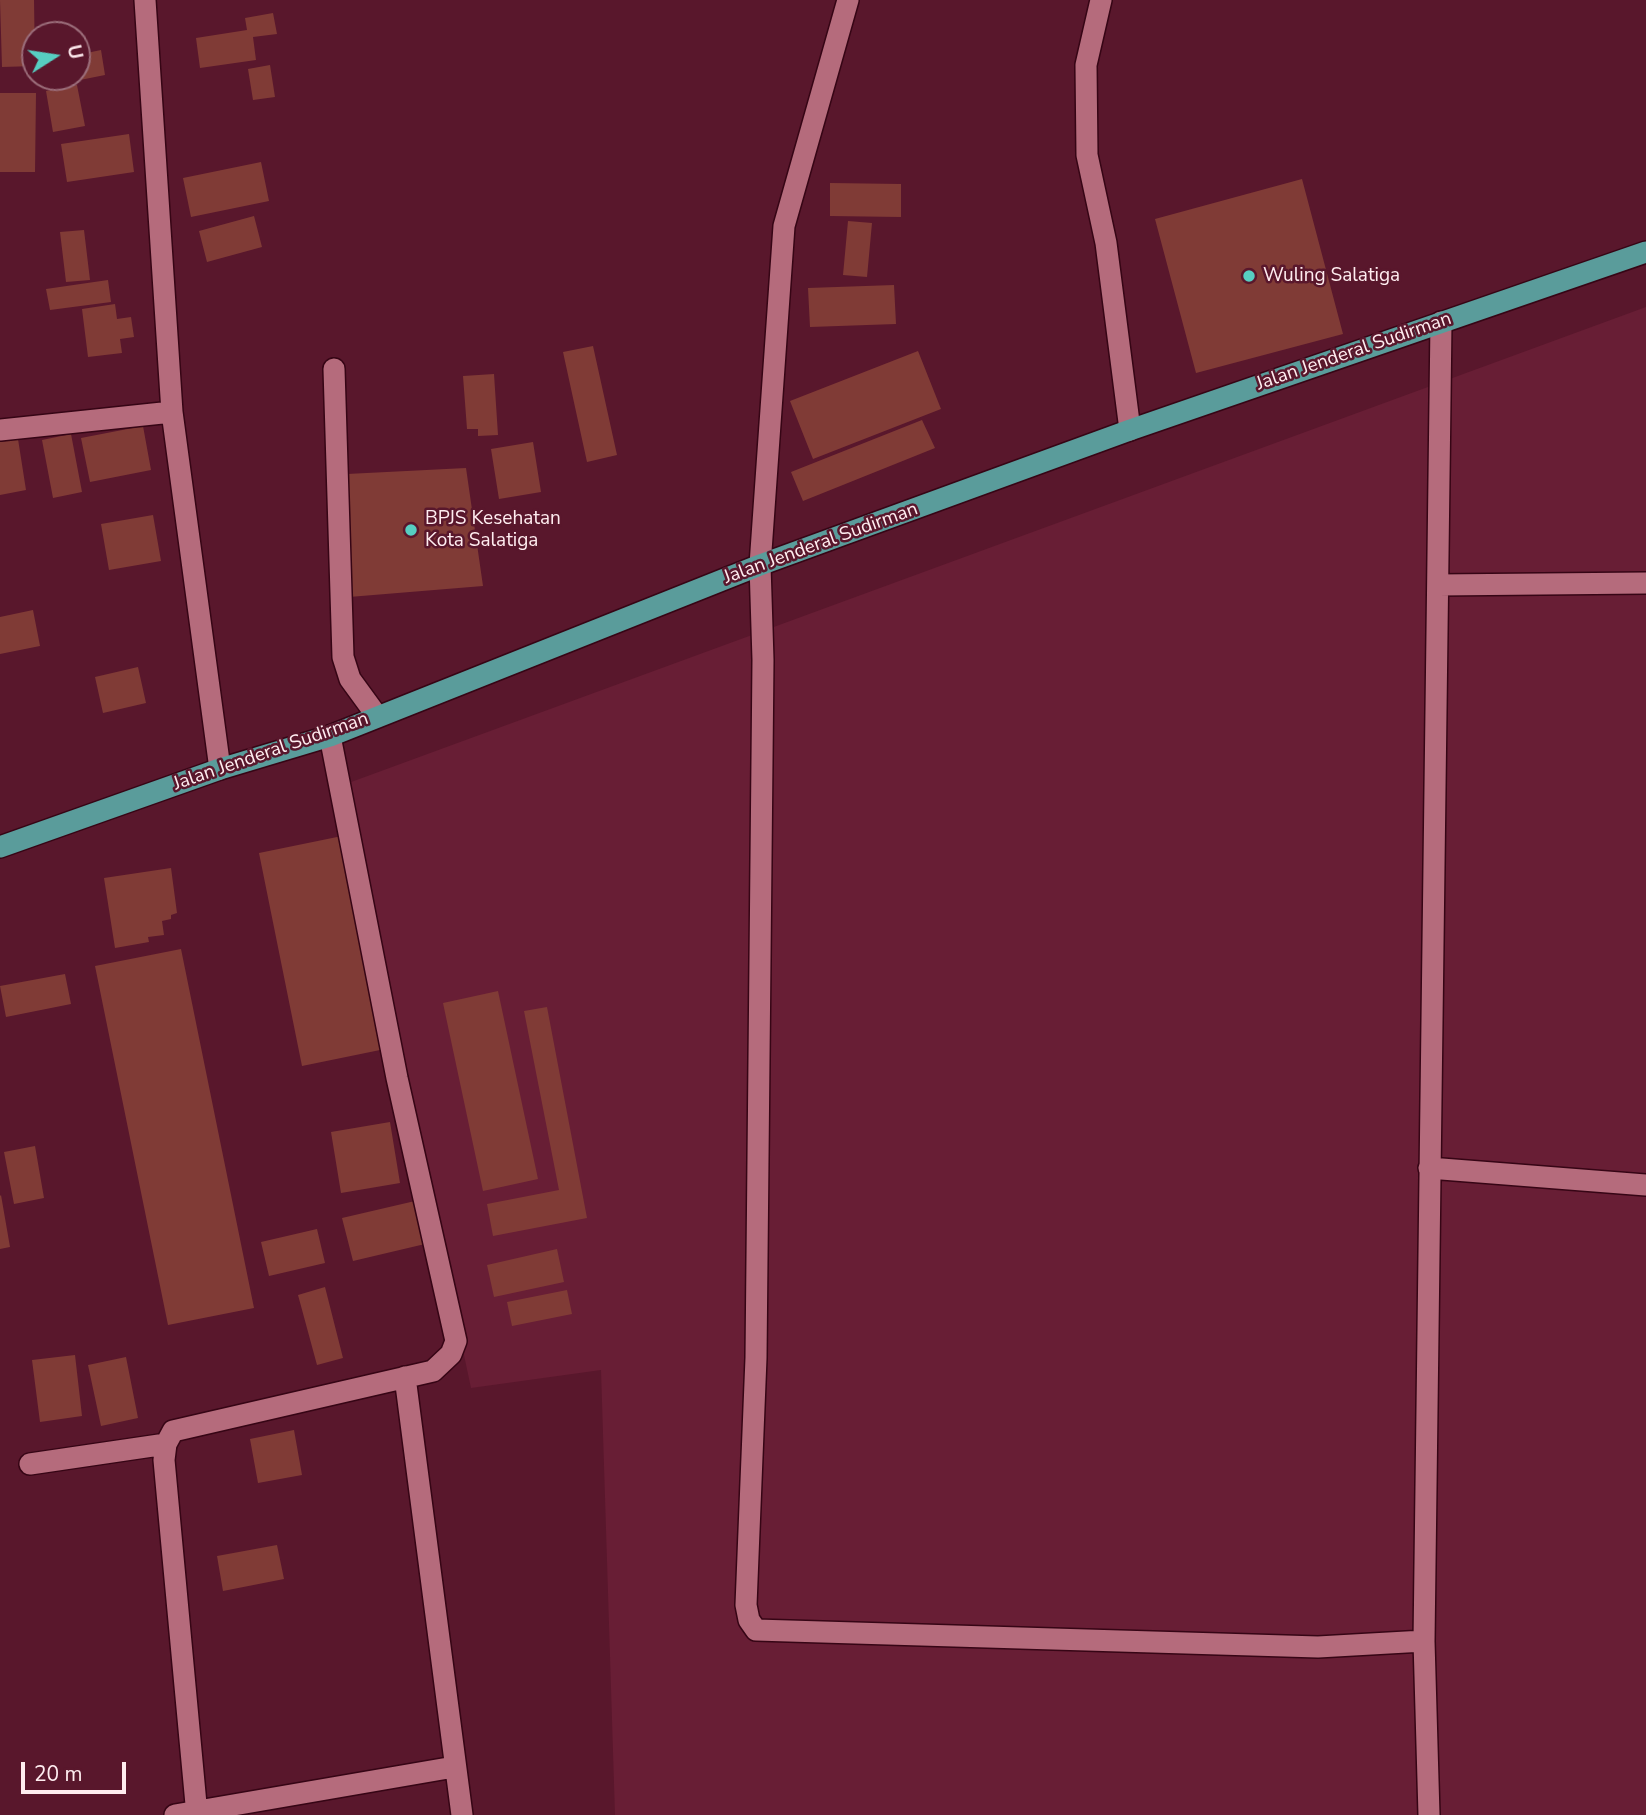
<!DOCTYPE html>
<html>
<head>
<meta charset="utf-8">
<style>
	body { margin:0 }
	#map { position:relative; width:1646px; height:1815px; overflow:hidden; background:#59172c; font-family:"Nunito Sans",sans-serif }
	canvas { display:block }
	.north { position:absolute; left:21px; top:21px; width:70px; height:70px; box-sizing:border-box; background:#59172c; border:2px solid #9b6d7a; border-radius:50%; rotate:78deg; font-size:19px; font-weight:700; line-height:28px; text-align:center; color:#ffedf0 }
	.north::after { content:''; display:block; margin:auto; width:24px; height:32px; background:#57cec1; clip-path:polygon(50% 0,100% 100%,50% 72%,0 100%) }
	.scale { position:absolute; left:21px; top:1762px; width:105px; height:32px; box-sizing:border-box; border:4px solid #ffedf0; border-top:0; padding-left:9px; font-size:21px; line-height:24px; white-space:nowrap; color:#ffedf0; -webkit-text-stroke:5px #59172c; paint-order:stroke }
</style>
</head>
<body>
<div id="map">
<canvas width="1646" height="1815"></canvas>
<div class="north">U</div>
<div class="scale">20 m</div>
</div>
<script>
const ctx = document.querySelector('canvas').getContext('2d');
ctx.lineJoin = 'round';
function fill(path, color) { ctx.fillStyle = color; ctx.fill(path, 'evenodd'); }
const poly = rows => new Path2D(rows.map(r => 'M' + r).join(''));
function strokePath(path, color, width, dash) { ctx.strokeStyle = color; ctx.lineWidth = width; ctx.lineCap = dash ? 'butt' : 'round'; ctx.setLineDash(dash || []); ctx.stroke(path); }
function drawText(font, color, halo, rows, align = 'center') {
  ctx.font = font + ' "Nunito Sans",sans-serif'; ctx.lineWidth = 5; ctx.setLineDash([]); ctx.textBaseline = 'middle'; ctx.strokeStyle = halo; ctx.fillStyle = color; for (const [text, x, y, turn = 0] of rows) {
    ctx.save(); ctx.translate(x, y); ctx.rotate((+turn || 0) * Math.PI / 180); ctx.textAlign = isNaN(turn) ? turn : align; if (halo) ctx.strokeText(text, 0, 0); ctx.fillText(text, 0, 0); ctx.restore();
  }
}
const built = poly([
	[1646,307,1646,1815,615,1815,601,1370,471,1388,343,785]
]);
const building = poly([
	[0,0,34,0,35,66,2,67],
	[273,13,277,34,253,37,256,60,200,68,196,38,247,30,245,18],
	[101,50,105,75,55,85,54,77,77,77,77,55],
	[270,65,275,97,253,100,248,69],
	[77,85,85,126,53,132,46,91],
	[0,93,36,93,35,172,0,172],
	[129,134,134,172,67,182,61,144],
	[261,162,269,201,191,217,183,178],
	[1302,179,1343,334,1196,373,1155,219],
	[830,183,901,184,901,217,830,216],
	[254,216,262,247,207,262,199,231],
	[848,221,872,223,867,277,843,275],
	[84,230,90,280,66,282,60,232],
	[108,280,111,302,50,310,46,289],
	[894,285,896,324,810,327,808,288],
	[115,304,117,319,131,317,134,337,120,339,122,353,88,357,82,309],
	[593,346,617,455,587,462,563,352],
	[918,351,941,409,813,459,790,401],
	[494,374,498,435,478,436,478,429,467,429,463,376],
	[922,420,935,448,803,501,791,472],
	[143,426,151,470,90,482,81,438],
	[71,434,82,492,53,498,42,440],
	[18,439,26,490,0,495,0,442],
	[533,442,541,492,499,499,491,449],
	[466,468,483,586,349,597,347,474],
	[153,515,161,561,109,570,101,524],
	[33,610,40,646,0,654,0,617],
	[138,667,146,703,103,713,95,677],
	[342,836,385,1049,302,1066,259,853],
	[171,868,177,913,171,915,171,919,162,921,164,935,148,937,149,942,115,948,104,878],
	[181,949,254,1308,168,1325,95,966],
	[65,974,71,1004,6,1017,0,986],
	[498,991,538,1179,483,1191,443,1003],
	[547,1007,587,1218,493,1236,487,1204,559,1190,524,1011],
	[390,1122,400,1183,341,1193,331,1132],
	[35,1146,44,1198,14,1204,4,1152],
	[1,1195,10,1247,0,1249,0,1196],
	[415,1201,425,1244,353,1261,342,1218],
	[317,1229,325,1263,269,1276,261,1242],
	[557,1249,564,1282,494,1297,487,1265],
	[325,1287,343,1358,317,1365,298,1295],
	[567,1290,572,1314,512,1326,507,1302],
	[75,1355,82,1416,40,1422,32,1360],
	[126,1357,138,1418,101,1426,88,1365],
	[294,1430,302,1475,258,1483,250,1439],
	[277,1545,284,1579,223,1591,217,1556]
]);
const minor = poly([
	[145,0,172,412,220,769],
	[848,0,784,226,760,565,763,660,756,1358,746,1605,749,1620,756,1630,1318,1647,1424,1641,1441,322],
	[1101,0,1086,65,1087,155,1106,243,1130,430],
	[334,369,343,657,350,679,377,716],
	[0,430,172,412],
	[1438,585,1646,583],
	[1429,1168,1646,1185],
	[405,1377,462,1815],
	[30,1464,166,1444],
	[1424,1641,1429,1815],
	[175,1815,454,1767],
	[197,1815,164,1460,166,1444,173,1431,433,1371,451,1354,456,1341,397,1078,330,736]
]);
const major = poly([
	[0,847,220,769,330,736,760,565,1130,430,1646,252]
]);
const markers = [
	[1249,276,7,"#57cec1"],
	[411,530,7,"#57cec1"]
];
const poiNames = [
	["Wuling Salatiga",1263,276],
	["BPJS Kesehatan",425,519],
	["Kota Salatiga",425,541]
];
const streetNames = [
	["Jalan Jenderal Sudirman",1354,352,-19],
	["Jalan Jenderal Sudirman",821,544,-20],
	["Jalan Jenderal Sudirman",271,752,-19]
];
fill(built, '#681e35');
fill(building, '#803b36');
strokePath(minor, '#360515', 24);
strokePath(major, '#360515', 24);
strokePath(minor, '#b56b7c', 21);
strokePath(major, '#5a9c9b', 21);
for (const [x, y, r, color] of markers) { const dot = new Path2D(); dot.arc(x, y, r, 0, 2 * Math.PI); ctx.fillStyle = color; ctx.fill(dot); strokePath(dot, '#59172c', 2.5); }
drawText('19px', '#ffedf0', '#59172c', poiNames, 'left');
drawText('19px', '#ffedf0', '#59172c', streetNames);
</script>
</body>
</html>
